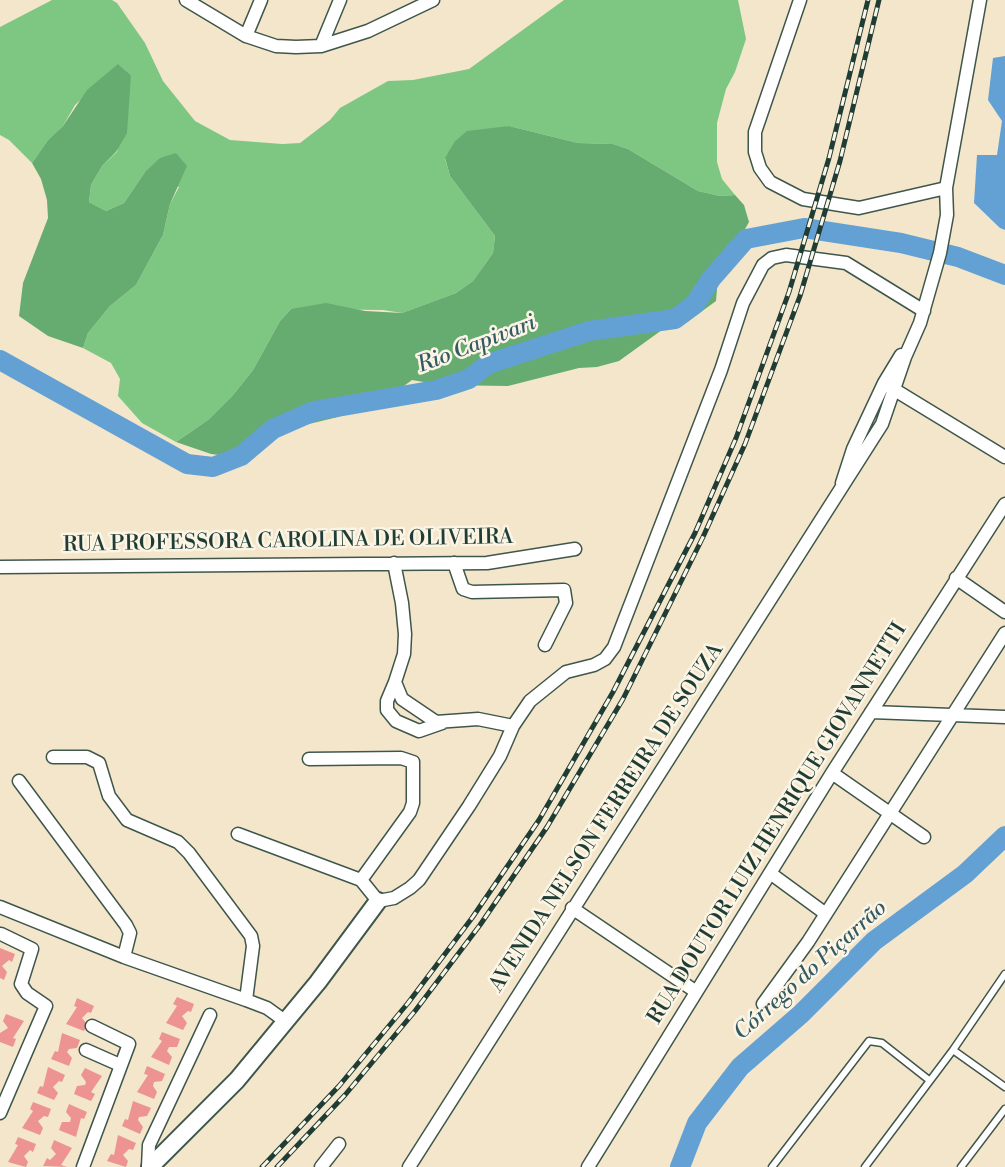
<!DOCTYPE html>
<html>
<head>
<meta charset="utf-8">
<style>
	body { margin:0 }
	canvas { display:block; background:#f3e6cb }
</style>
</head>
<body>
<canvas width="1005" height="1167"></canvas>
<script>
const ctx = document.querySelector('canvas').getContext('2d');
ctx.lineJoin = 'round';
function fill(path, color) { ctx.fillStyle = color; ctx.fill(path, 'evenodd'); }
const poly = rows => new Path2D(rows.map(r => 'M' + r).join(''));
function strokePath(path, color, width, dash) { ctx.strokeStyle = color; ctx.lineWidth = width; ctx.lineCap = dash ? 'butt' : 'round'; ctx.setLineDash(dash || []); ctx.stroke(path); }
function drawText(font, color, halo, rows, align = 'center') {
  ctx.font = font + ' "Libre Bodoni",serif'; ctx.lineWidth = 5; ctx.setLineDash([]); ctx.textBaseline = 'middle'; ctx.strokeStyle = halo; ctx.fillStyle = color; for (const [text, x, y, turn = 0] of rows) {
    ctx.save(); ctx.translate(x, y); ctx.rotate((+turn || 0) * Math.PI / 180); ctx.textAlign = isNaN(turn) ? turn : align; if (halo) ctx.strokeText(text, 0, 0); ctx.fillText(text, 0, 0); ctx.restore();
  }
}
const green = poly([
	[52,0,112,0,117,3,145,43,163,81,195,121,230,140,282,144,300,143,330,120,340,108,388,81,413,80,469,69,564,0,738,0,746,39,735,72,726,89,717,123,717,162,722,179,735,195,720,196,698,191,628,149,613,144,578,143,509,126,454,142,445,159,450,176,495,236,493,253,473,281,456,293,402,313,383,310,291,309,280,321,253,370,233,395,208,420,176,442,142,423,118,396,120,379,111,363,83,348,88,333,110,306,136,285,163,235,170,204,179,187,145,172,124,203,106,211,89,202,91,185,102,166,117,152,131,75,119,65,75,105,63,126,48,140,32,163,9,140,0,135,0,27]
]);
const forest = poly([
	[118,64,131,75,127,133,116,152,102,166,91,185,89,202,106,211,124,203,145,172,160,158,176,153,187,166,170,204,163,235,136,285,110,306,88,333,83,348,48,336,19,316,23,283,48,218,47,200,41,179,32,163,48,140,63,126,87,90],
	[509,126,578,143,613,144,628,149,698,191,720,196,735,195,744,205,749,222,729,258,719,266,716,301,686,323,666,327,619,361,597,367,579,368,508,386,441,385,412,380,393,394,372,400,357,410,338,417,284,430,227,456,211,454,176,442,208,420,233,395,253,370,280,321,291,309,326,303,365,311,402,313,456,293,473,281,493,253,495,236,450,176,445,158,454,142,467,131]
]);
const water = poly([
	[1005,56,1005,230,1000,228,974,203,977,155,997,155,1002,121,988,100,993,58]
]);
const river = poly([
	[0,360,187,464,213,467,241,456,273,429,314,411,436,390,469,379,488,364,589,331,675,319,695,304,711,279,746,239,804,228,901,243,958,257,1005,275],
	[680,1167,697,1123,740,1067,801,1014,874,941,965,874,1005,836]
]);
const building = poly([
	[0,948,15,954,12,962,9,960,2,966,7,972,4,980,0,978],
	[177,997,194,1004,191,1012,188,1011,182,1016,187,1023,183,1030,166,1023,177,1006,173,1004],
	[77,998,94,1006,91,1013,88,1012,82,1018,87,1024,84,1031,66,1024,77,1007,74,1006],
	[6,1014,24,1021,13,1038,16,1039,13,1047,0,1042,0,1033,8,1028,3,1021],
	[162,1032,180,1039,177,1047,169,1047,167,1051,172,1057,169,1065,151,1057,162,1041,159,1039],
	[62,1033,80,1040,77,1048,69,1049,67,1052,72,1058,69,1066,51,1059,55,1051,58,1052],
	[147,1066,165,1074,162,1081,154,1082,153,1086,157,1092,154,1099,137,1092,148,1075,144,1074],
	[48,1067,65,1075,62,1082,59,1081,53,1087,58,1093,54,1100,37,1093,40,1086,43,1087],
	[85,1068,102,1076,91,1092,95,1094,91,1101,74,1094,77,1086,85,1085,86,1082,81,1075],
	[133,1101,151,1108,147,1116,139,1117,138,1120,143,1127,140,1134,122,1126,125,1119,128,1120],
	[33,1102,51,1109,48,1117,44,1116,38,1121,43,1128,40,1135,22,1128,33,1111,30,1109],
	[69,1104,87,1112,84,1119,81,1118,76,1137,59,1130,62,1122,70,1122,71,1118,66,1112],
	[118,1135,136,1143,133,1150,129,1149,123,1155,128,1161,126,1167,107,1161,111,1154,114,1155],
	[18,1137,36,1144,33,1152,30,1150,24,1156,28,1162,26,1167,8,1162,18,1145,15,1144],
	[54,1140,72,1148,61,1165,67,1167,43,1166,47,1158,50,1160,56,1154,51,1148]
]);
const lane = poly([
	[953,1050,1005,1087],
	[772,1167,869,1041,882,1043,929,1080],
	[865,1167,953,1050,1005,974],
	[961,1167,1005,1109]
]);
const street = poly([
	[186,0,246,36,276,46,296,47,321,46,368,31,433,0],
	[800,0,755,132,755,152,760,168,770,182,803,199,859,208,946,188],
	[246,36,261,0],
	[321,46,340,0],
	[890,387,1005,457],
	[842,483,853,449,884,383,901,355],
	[394,563,402,603,405,634,404,654,395,682,402,699,436,722,478,719,513,726],
	[454,563,463,589,472,592,564,590,566,603,545,645],
	[0,567,487,563,575,549],
	[956,578,1005,612],
	[395,682,387,701,387,710,396,721,419,731,442,723],
	[871,712,1005,717],
	[53,757,87,757,99,763,109,796,127,820,178,842,189,853,251,936,253,946,246,1000],
	[309,759,401,758,413,762,413,803,410,812,361,880],
	[832,773,924,837],
	[19,781,126,925,130,933,124,957],
	[238,834,361,880,378,901,394,898,410,888,419,880,469,806,500,756,513,726,530,701,566,672,594,665,605,659,614,647,721,370,743,303,763,265,772,258,786,255,846,263,924,311],
	[770,873,826,914],
	[0,907,124,957,246,1000,267,1008,285,1021],
	[572,908,695,991],
	[763,1004,808,942,1005,633],
	[86,1050,120,1065],
	[0,1113,46,1006,27,993,21,984,32,949,1,934],
	[83,1167,129,1044,92,1026],
	[148,1167,149,1145,210,1015],
	[321,1167,339,1144],
	[409,1167,882,424,905,357,920,323,940,253,947,215,946,188,980,0],
	[588,1167,832,773,1005,504]
]);
const secondary = poly([
	[150,1167,237,1080,318,982,378,901]
]);
const rail = poly([
	[262,1167,339,1086,408,1003,472,918,539,820,613,692,695,533,736,438,789,292,829,158,868,0],
	[277,1167,345,1095,415,1011,480,925,547,827,623,699,703,537,745,444,800,296,840,161,879,0]
]);
const streetNames = [
	["RUA PROFESSORA CAROLINA DE OLIVEIRA",288,542,-1],
	["AVENIDA NELSON FERREIRA DE SOUZA",607,818,-57],
	["RUA DOUTOR LUIZ HENRIQUE GIOVANNETTI",778,824,-58]
];
const waterNames = [
	["Rio Capivari",477,345,-21],
	["Córrego do Piçarrão",811,971,-42]
];
fill(green, '#7ec783');
fill(forest, '#66ac71');
fill(water, '#63a1d4');
strokePath(river, '#63a1d4', 20);
fill(building, '#ed9391');
strokePath(lane, '#3f564b', 9);
strokePath(street, '#3f564b', 15);
strokePath(secondary, '#3f564b', 20);
strokePath(lane, '#fff', 6);
strokePath(street, '#fff', 12);
strokePath(secondary, '#fff', 16);
strokePath(rail, '#1f3d34', 5);
strokePath(rail, '#fcf5e5', 3, [9]);
drawText('21px', '#1f3d34', '#fcf5e5', streetNames);
drawText('italic 22px', '#335b64', '#fcf5e5', waterNames);
</script>
</body>
</html>
